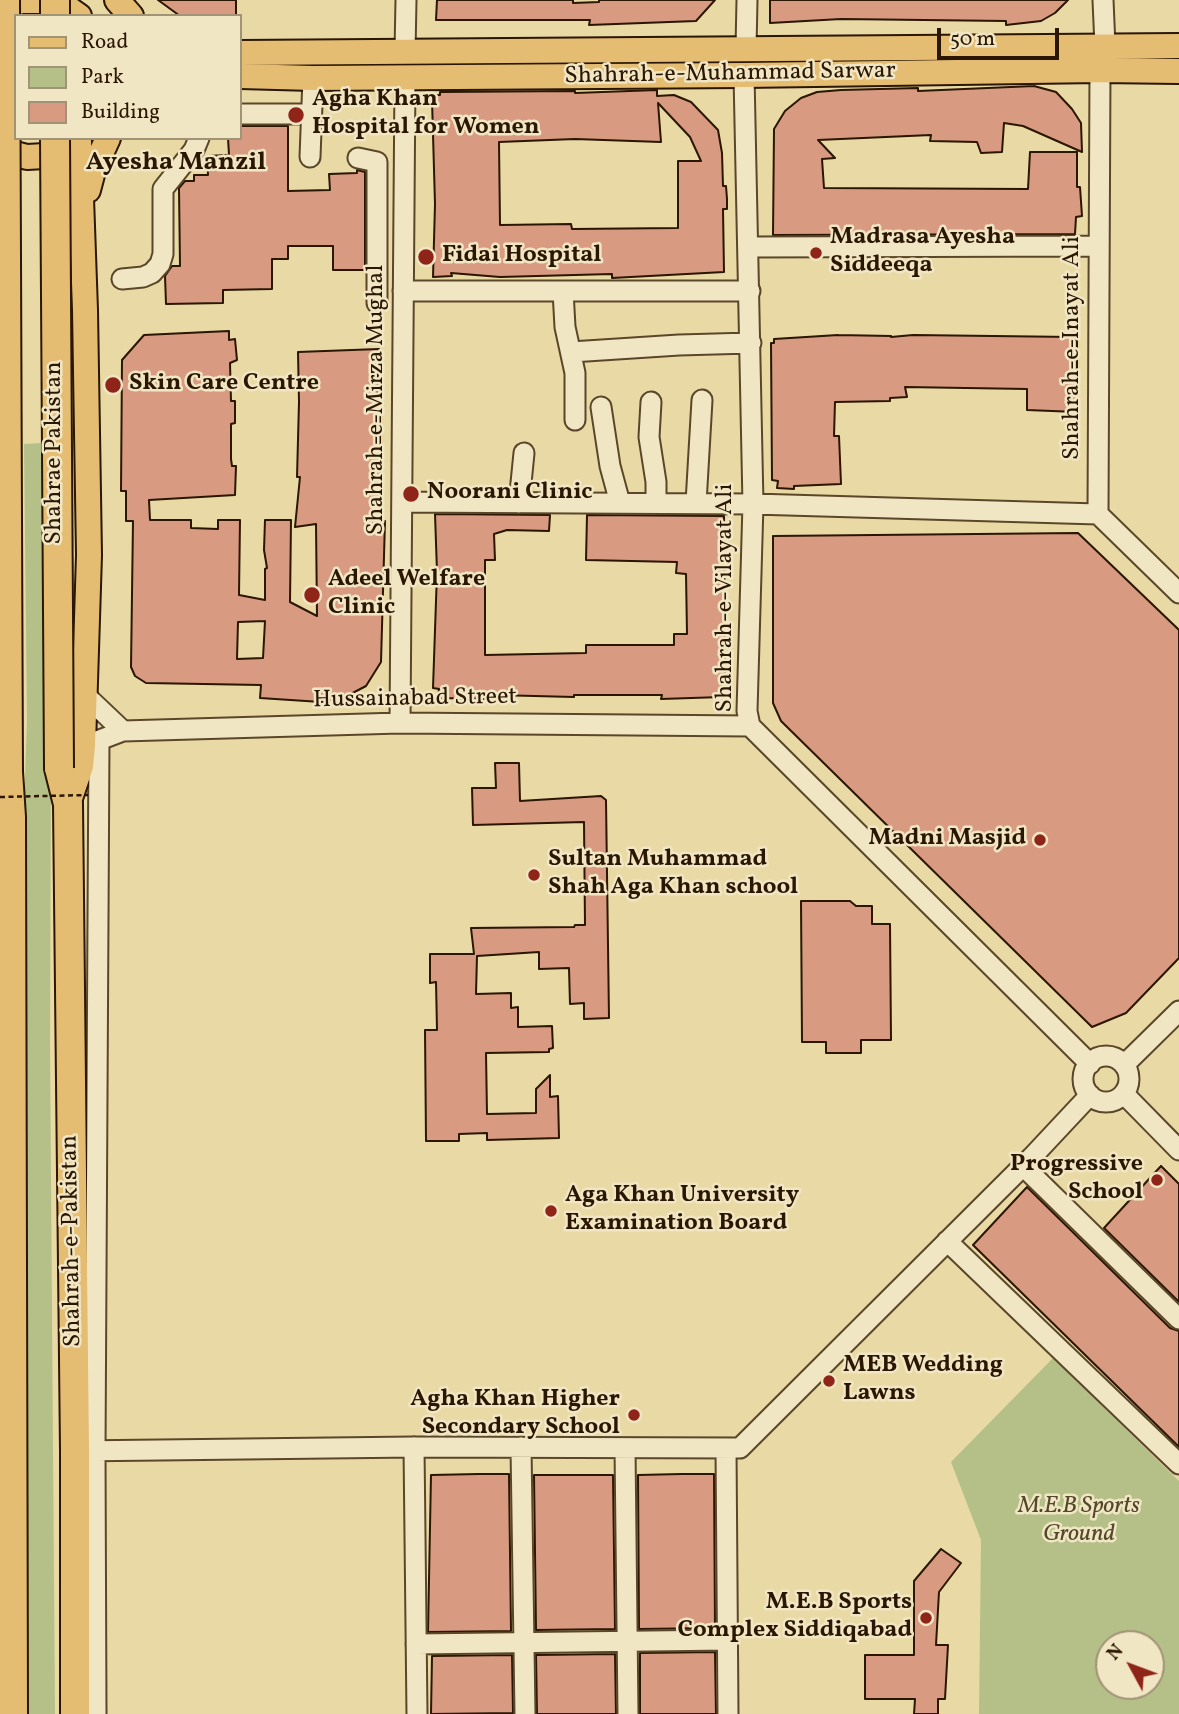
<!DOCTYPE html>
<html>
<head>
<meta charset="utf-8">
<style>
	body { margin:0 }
	#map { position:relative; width:1179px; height:1714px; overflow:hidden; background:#e9d9a5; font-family:Vollkorn,serif }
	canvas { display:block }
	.legend { position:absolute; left:14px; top:14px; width:228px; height:126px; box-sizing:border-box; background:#f1e6c4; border:2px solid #a19376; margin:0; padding:9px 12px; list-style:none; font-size:21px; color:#2a1601 }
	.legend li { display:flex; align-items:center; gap:14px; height:35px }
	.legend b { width:35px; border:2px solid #a19376 }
	.north { position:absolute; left:1095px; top:1630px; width:70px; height:70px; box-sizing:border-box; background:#f1e6c4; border:2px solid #a19376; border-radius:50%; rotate:311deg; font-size:19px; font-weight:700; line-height:28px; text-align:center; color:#2a1601 }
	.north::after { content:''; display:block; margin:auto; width:24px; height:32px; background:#8f2418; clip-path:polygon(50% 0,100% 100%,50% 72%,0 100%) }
	.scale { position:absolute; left:937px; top:28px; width:122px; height:32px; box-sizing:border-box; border:4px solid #2a1601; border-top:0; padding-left:9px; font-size:21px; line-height:24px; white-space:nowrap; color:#2a1601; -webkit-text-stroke:5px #f1e6c4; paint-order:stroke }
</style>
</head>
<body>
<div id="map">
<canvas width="1179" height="1714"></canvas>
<ul class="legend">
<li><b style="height:9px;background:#e4bc72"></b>Road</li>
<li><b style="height:19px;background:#b4c088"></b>Park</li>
<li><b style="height:19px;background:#d89a80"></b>Building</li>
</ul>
<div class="north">N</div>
<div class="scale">50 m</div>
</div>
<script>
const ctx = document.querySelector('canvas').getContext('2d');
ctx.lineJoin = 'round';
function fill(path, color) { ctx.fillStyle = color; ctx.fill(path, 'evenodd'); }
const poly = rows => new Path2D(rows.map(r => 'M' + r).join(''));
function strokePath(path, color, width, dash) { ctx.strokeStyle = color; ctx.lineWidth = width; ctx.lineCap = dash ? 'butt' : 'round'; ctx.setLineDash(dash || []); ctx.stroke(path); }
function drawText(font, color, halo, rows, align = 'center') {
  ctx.font = font + ' Vollkorn,serif'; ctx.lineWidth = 5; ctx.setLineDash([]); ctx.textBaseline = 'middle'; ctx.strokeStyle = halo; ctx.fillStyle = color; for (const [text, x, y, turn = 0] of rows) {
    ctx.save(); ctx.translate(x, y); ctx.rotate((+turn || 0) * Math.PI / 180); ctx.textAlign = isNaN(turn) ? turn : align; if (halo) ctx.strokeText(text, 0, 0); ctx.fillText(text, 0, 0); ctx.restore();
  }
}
const green = poly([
	[42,443,51,761,50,1045,55,1714,25,1714,23,831,27,721,24,444],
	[1053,1358,1179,1481,1179,1714,979,1714,981,1540,951,1462],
	[1109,1644,1151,1644,1151,1686,1109,1686]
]);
const building = poly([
	[158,0,236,0,236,16,180,16,158,0],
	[437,0,573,0,573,3,599,2,599,0,715,0,696,21,589,25,590,20,436,20,437,0],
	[770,0,1068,0,1055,13,1041,21,1006,25,1006,21,841,19,770,23,770,0],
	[1034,86,1056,92,1072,109,1081,123,1082,152,1023,126,1004,123,1002,152,981,153,977,142,930,141,931,135,818,140,835,158,822,159,824,188,1028,189,1030,152,1077,152,1077,187,1080,187,1082,216,1076,217,1075,234,773,235,774,129,785,111,801,98,817,92,841,90,918,88,918,91,1034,86],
	[657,90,657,96,674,95,691,102,718,130,722,153,723,186,726,186,727,199,727,209,723,209,724,272,612,278,612,274,500,277,451,273,452,276,433,277,435,204,432,100,436,100,435,95,440,95,440,92,575,91,575,93,657,90],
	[658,103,690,137,701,161,678,161,678,228,572,229,571,224,500,225,499,142,575,139,661,142,658,103],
	[240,126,288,126,288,191,330,190,329,174,357,173,357,170,365,172,365,270,333,270,333,246,288,246,288,259,272,259,272,289,223,290,223,303,166,304,165,276,172,266,180,266,179,188,185,181,194,181,194,175,208,175,207,156,229,155,228,138,240,138,240,126],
	[229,331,229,340,235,339,237,360,230,363,231,401,235,401,235,423,231,424,231,459,232,466,236,466,235,495,149,500,150,520,191,520,191,528,218,529,218,520,240,520,239,595,265,600,265,569,267,568,264,550,265,520,291,520,290,602,317,616,316,524,295,527,300,477,297,477,299,402,298,352,379,349,376,418,380,417,380,488,382,488,380,521,385,521,381,662,366,686,345,697,321,702,260,698,261,685,146,683,135,676,131,667,133,521,126,521,126,491,121,491,122,360,144,335,229,331],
	[265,621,263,658,237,659,238,622,265,621],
	[838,335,891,336,891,337,913,335,1073,337,1073,340,1077,340,1077,412,1027,410,1027,389,905,387,907,397,890,398,890,401,835,402,834,436,839,436,841,484,794,486,794,489,777,488,778,481,772,480,771,343,774,343,774,339,838,335],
	[435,514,550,515,549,531,507,530,494,534,495,560,485,560,485,655,586,653,586,645,674,645,674,634,687,634,686,574,676,573,677,562,586,560,587,515,724,516,725,683,721,683,722,697,661,699,662,695,574,695,574,697,495,695,495,699,438,698,439,689,433,688,437,572,435,514],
	[1078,533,1179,630,1179,958,1126,1013,1092,1027,781,721,773,703,773,536,1078,533],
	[495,763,519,763,520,801,601,796,606,800,609,1018,584,1019,584,1003,570,1004,569,968,539,969,539,952,477,956,476,994,511,993,511,1008,518,1007,518,1027,552,1026,553,1048,549,1049,549,1052,486,1053,487,1114,536,1113,536,1089,550,1075,550,1097,558,1096,559,1138,487,1140,487,1133,459,1134,459,1141,426,1141,425,1030,437,1030,436,982,430,983,430,954,474,954,471,928,574,927,575,925,585,925,584,822,473,825,472,788,496,788,495,763],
	[801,901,850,901,856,906,872,906,872,924,890,924,891,1040,861,1040,861,1053,826,1053,826,1042,802,1042,801,901],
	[1161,1166,1179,1184,1179,1302,1104,1228,1161,1166],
	[1027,1187,1170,1328,1179,1331,1179,1447,973,1245,1027,1187],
	[479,1474,509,1474,511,1631,428,1632,431,1475,479,1474],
	[682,1474,714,1474,715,1628,639,1629,638,1475,682,1474],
	[534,1475,613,1475,615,1629,536,1630,534,1475],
	[941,1549,961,1563,939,1592,936,1645,948,1645,945,1699,938,1699,938,1714,914,1714,915,1699,865,1699,865,1655,914,1655,914,1581,941,1549],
	[715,1652,716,1714,640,1714,640,1653,715,1652],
	[615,1654,616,1714,537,1714,536,1655,615,1654],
	[512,1655,513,1713,431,1714,432,1656,512,1655]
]);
const minor = poly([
	[1103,0,1105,46],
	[746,48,747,0],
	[405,52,406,0],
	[1100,70,1098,514,1179,593],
	[744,75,753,504,747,711,750,726,1090,1064],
	[240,114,311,114],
	[310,157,313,78],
	[358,158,377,162,377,303],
	[749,247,1099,246],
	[122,279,143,277,152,273,160,264,163,254,163,189,194,150,199,138],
	[403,291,750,291],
	[563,291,565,327,575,373,575,420],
	[571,352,679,345,751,343],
	[651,402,649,437,656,482,656,503],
	[601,407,610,466,620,503],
	[402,502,753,504,1098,514],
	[519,503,524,453],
	[696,503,702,400],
	[84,694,123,731],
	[400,723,405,77],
	[89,744,123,731,400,723,750,726],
	'1083 1079a23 23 0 1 1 46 0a23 23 0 1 1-46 0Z',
	[1124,1065,1179,1011],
	[1124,1094,1179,1150],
	[1023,1166,1179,1319],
	[947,1241,1179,1464],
	[414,1447,417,1714],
	[521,1447,525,1714],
	[625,1448,628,1714],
	[726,1448,728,1714],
	[75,1451,414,1447,740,1448,1032,1157,1090,1095],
	[416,1644,728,1640],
	[96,1714,95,1451,99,741]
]);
const major = poly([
	[117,0,131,16],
	[0,8,21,1,44,1,66,7,79,16],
	[240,53,1179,46],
	[240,76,313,78,744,75,1100,70,1179,71],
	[0,150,27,157,45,156,71,147],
	[88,190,93,171,108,138],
	[68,804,81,766,83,745,89,555,85,310,79,142]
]);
const highway = poly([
	[59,768,68,804,75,1451,75,1714],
	[8,772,11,817,13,1714]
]);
const pathBridge = poly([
	[0,797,88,795]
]);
const highwayBridge = poly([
	[5,0,8,772],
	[55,0,55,16],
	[55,138,59,768]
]);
const markers = [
	[296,115,9,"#8f2418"],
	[816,253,7,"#8f2418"],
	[426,257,9,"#8f2418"],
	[113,385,9,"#8f2418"],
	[411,494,9,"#8f2418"],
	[312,595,9,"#8f2418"],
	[1040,840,7,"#8f2418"],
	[534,875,7,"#8f2418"],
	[1157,1180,7,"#8f2418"],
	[551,1211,7,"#8f2418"],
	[829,1381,7,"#8f2418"],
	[634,1415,7,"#8f2418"],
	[926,1618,7,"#8f2418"]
];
const streetNames = [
	["Shahrah-e-Muhammad Sarwar",730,75,-1],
	["Shahrah-e-Inayat Ali",1074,348,-90],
	["Shahrah-e-Mirza Mughal",378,400,-90],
	["Shahrae Pakistan",56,453,-90],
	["Shahrah-e-Vilayat Ali",727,598,-90],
	["Hussainabad Street",415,700,-1],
	["Shahrah-e-Pakistan",73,1241,-91]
];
const poiNames = [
	["Agha Khan",312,101],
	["Hospital for Women",312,129],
	["Madrasa Ayesha",830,239],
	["Siddeeqa",830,267],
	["Fidai Hospital",442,257],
	["Skin Care Centre",129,385],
	["Noorani Clinic",427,494],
	["Adeel Welfare",328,581],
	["Clinic",328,609],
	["Madni Masjid",1026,840,"right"],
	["Sultan Muhammad",548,861],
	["Shah Aga Khan school",548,889],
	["Progressive",1143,1166,"right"],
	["School",1143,1194,"right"],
	["Aga Khan University",565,1197],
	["Examination Board",565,1225],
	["MEB Wedding",843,1367],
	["Lawns",843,1395],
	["Agha Khan Higher",620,1401,"right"],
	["Secondary School",620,1429,"right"],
	["M.E.B Sports",912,1604,"right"],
	["Complex Siddiqabad",912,1632,"right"]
];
const parkNames = [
	["M.E.B Sports",1079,1508],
	["Ground",1079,1536]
];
const neighbourhoodNames = [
	["Ayesha Manzil",176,164]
];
fill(green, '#b4c088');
fill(building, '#d89a80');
strokePath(building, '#2a1601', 2);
strokePath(minor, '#5a472a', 23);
strokePath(major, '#2a1601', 28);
strokePath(highway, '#2a1601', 32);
strokePath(minor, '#f1e6c4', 19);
strokePath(major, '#e4bc72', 24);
strokePath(highway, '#e4bc72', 28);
strokePath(highwayBridge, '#2a1601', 32, []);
strokePath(pathBridge, '#2a1601', 2.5, [5, 3.5]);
strokePath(highwayBridge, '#e4bc72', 28);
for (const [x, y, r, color] of markers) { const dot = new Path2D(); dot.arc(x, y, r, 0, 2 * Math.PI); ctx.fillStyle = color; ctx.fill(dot); strokePath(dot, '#f1e6c4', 2.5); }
drawText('24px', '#2a1601', '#f1e6c4', streetNames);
drawText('bold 24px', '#2a1601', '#f1e6c4', poiNames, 'left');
drawText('italic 24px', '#53492a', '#f1e6c4', parkNames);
drawText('bold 26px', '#2a1601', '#f1e6c4', neighbourhoodNames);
</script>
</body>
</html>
